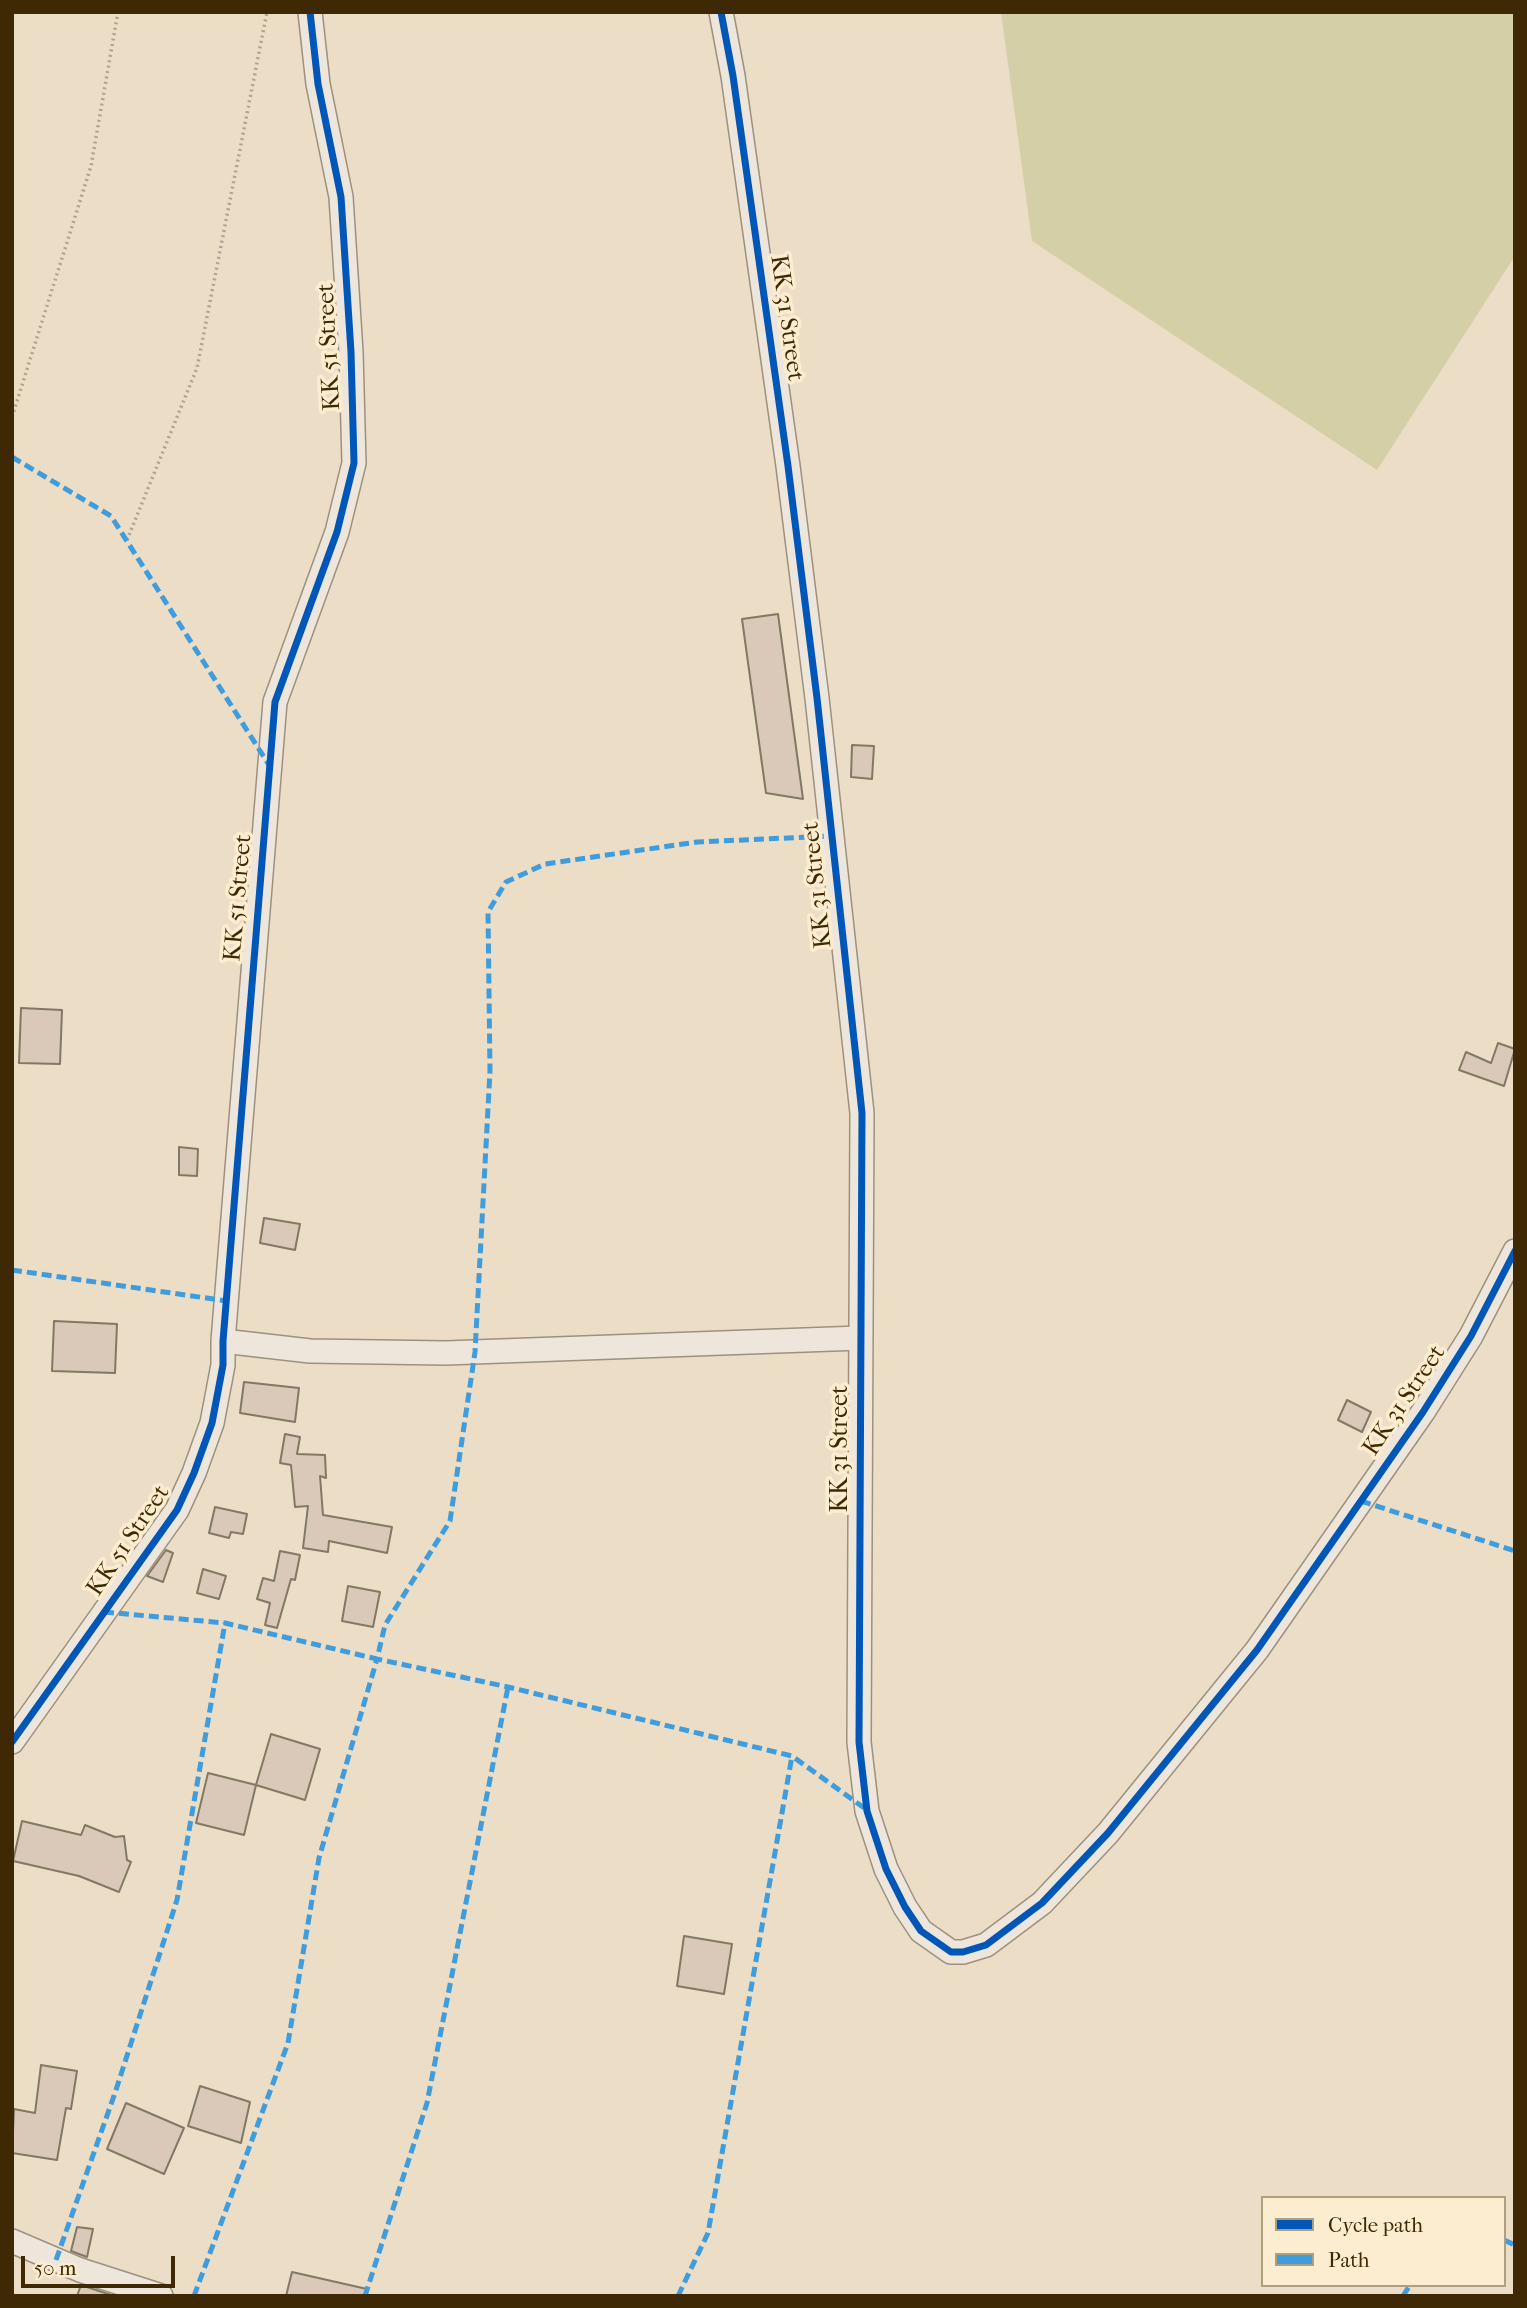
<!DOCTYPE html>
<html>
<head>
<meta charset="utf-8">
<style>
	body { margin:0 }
	#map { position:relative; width:1527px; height:2308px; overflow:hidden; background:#ecdec6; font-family:"IM FELL French Canon",serif }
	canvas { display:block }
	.frame { position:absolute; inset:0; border:14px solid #3f2904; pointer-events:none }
	.legend { position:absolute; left:1261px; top:2196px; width:245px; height:91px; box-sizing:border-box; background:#fcedd0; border:2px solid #b09f7e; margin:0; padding:9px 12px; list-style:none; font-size:21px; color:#3f2904 }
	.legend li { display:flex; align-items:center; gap:14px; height:35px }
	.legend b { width:35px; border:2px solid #b09f7e }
	.scale { position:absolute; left:21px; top:2256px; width:154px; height:32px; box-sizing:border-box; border:4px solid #3f2904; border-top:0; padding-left:9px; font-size:21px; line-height:24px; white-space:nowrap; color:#3f2904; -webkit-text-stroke:5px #fcedd0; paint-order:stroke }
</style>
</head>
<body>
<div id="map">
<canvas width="1527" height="2308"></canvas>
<div class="frame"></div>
<ul class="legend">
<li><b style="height:9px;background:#0057b8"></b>Cycle path</li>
<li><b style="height:9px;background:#3f9cdd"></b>Path</li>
</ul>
<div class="scale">50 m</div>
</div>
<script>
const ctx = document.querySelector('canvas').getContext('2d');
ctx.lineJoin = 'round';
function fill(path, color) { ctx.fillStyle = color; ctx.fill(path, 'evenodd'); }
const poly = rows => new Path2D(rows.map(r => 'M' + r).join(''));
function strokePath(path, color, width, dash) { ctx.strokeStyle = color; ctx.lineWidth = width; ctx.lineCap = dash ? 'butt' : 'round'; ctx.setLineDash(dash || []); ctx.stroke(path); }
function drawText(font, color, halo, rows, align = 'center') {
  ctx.font = font + ' "IM FELL French Canon",serif'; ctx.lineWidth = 7; ctx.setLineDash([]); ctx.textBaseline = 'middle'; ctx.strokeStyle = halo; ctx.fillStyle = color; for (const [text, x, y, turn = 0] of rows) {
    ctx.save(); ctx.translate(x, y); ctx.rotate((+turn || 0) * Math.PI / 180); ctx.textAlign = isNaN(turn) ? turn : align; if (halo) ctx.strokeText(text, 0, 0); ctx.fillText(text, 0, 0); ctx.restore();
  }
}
const green = poly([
	[1001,12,1515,12,1515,256,1377,470,1032,241]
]);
const building = poly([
	[778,614,803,799,766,793,742,619,778,614],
	[852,745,874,746,872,779,851,777,852,745],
	[21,1008,62,1010,60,1064,19,1063,21,1008],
	[1498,1043,1515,1049,1504,1086,1459,1070,1466,1052,1491,1063,1498,1043],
	[179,1147,198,1149,197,1176,179,1175,179,1147],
	[264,1218,300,1224,295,1250,260,1243,264,1218],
	[54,1321,117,1324,115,1373,52,1371,54,1321],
	[244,1382,299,1388,295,1422,240,1413,244,1382],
	[1347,1400,1371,1412,1362,1432,1338,1420,1347,1400],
	[285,1434,300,1437,297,1454,325,1455,326,1478,320,1476,323,1515,392,1527,387,1553,329,1541,328,1552,303,1548,308,1506,295,1507,291,1465,280,1463,285,1434],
	[215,1507,247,1514,243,1534,231,1532,229,1538,209,1533,215,1507],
	[166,1550,173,1553,163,1582,147,1576,166,1550],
	[280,1551,300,1555,295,1580,291,1579,277,1628,265,1625,270,1603,257,1599,263,1578,274,1581,280,1551],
	[203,1569,226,1576,219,1599,197,1593,203,1569],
	[348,1586,380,1592,373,1627,342,1621,348,1586],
	[271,1734,320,1749,305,1800,256,1785,271,1734],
	[208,1773,256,1785,244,1835,196,1823,208,1773],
	[22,1821,81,1835,85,1825,115,1837,124,1836,127,1860,131,1862,119,1892,79,1876,13,1861,22,1821],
	[684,1936,732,1944,724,1994,677,1986,684,1936],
	[41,2065,77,2071,71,2109,66,2108,57,2160,12,2153,14,2109,35,2113,41,2065],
	[200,2086,250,2102,241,2143,188,2126,200,2086],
	[126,2103,184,2128,164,2174,107,2149,126,2103],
	[77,2227,93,2229,87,2257,71,2251,77,2227],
	[292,2272,367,2289,366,2296,286,2296,292,2272],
	[81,2285,114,2296,77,2296,81,2285]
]);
const path = poly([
	[12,417,91,166,118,12],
	[127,540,197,368,267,12]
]);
const minor = poly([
	[721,12,733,76,788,466,817,698,862,1113,859,1742,867,1811,886,1869,905,1907,921,1931,951,1952,963,1952,986,1945,1042,1903,1108,1833,1257,1650,1423,1412,1471,1336,1515,1251],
	[223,1341,310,1351,446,1353,860,1338],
	[12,1742,177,1510,194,1473,212,1423,223,1365,223,1341,275,702,337,532,354,463,351,352,341,197,318,84,310,12],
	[12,2241,80,2270,161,2296]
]);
const quiet = poly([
	[12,457,111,516,269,765],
	[12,1270,227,1301],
	[1361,1501,1515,1551],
	[104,1612,225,1623,377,1659,385,1625,450,1521,475,1352,490,1071,488,912,506,882,545,864,697,842,832,836],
	[1504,2240,1515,2245],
	[56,2260,115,2093,177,1900,225,1623],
	[194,2296,288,2043,319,1858,377,1659,508,1687,792,1756,867,1810],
	[365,2296,427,2103,508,1687],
	[678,2296,708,2233,792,1756],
	[1403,2296,1410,2285]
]);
const cycleway = poly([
	[721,12,733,76,788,466,817,698,862,1113,859,1742,867,1811,886,1869,905,1907,921,1931,951,1952,963,1952,986,1945,1042,1903,1108,1833,1257,1650,1423,1412,1471,1336,1515,1251],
	[12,1742,177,1510,194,1473,212,1423,223,1365,223,1341,275,702,337,532,354,463,351,352,341,197,318,84,310,12]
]);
const streetNames = [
	["KK 31 Street",786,318,82],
	["KK 51 Street",330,347,-93],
	["KK 31 Street",818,885,-96],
	["KK 51 Street",239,898,-85],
	["KK 31 Street",1405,1401,-56],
	["KK 31 Street",841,1449,-90],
	["KK 51 Street",129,1541,-56]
];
fill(green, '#d4cfa6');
fill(building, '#dac8b8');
strokePath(building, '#827866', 2);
strokePath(minor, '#9c917f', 26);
strokePath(path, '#aba496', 3.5, [2, 3.5]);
strokePath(minor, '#eee6da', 23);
strokePath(quiet, '#3f9cdd', 5, [10, 5]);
strokePath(cycleway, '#0057b8', 7);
drawText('24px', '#3f2904', '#fcedd0', streetNames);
</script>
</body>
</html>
